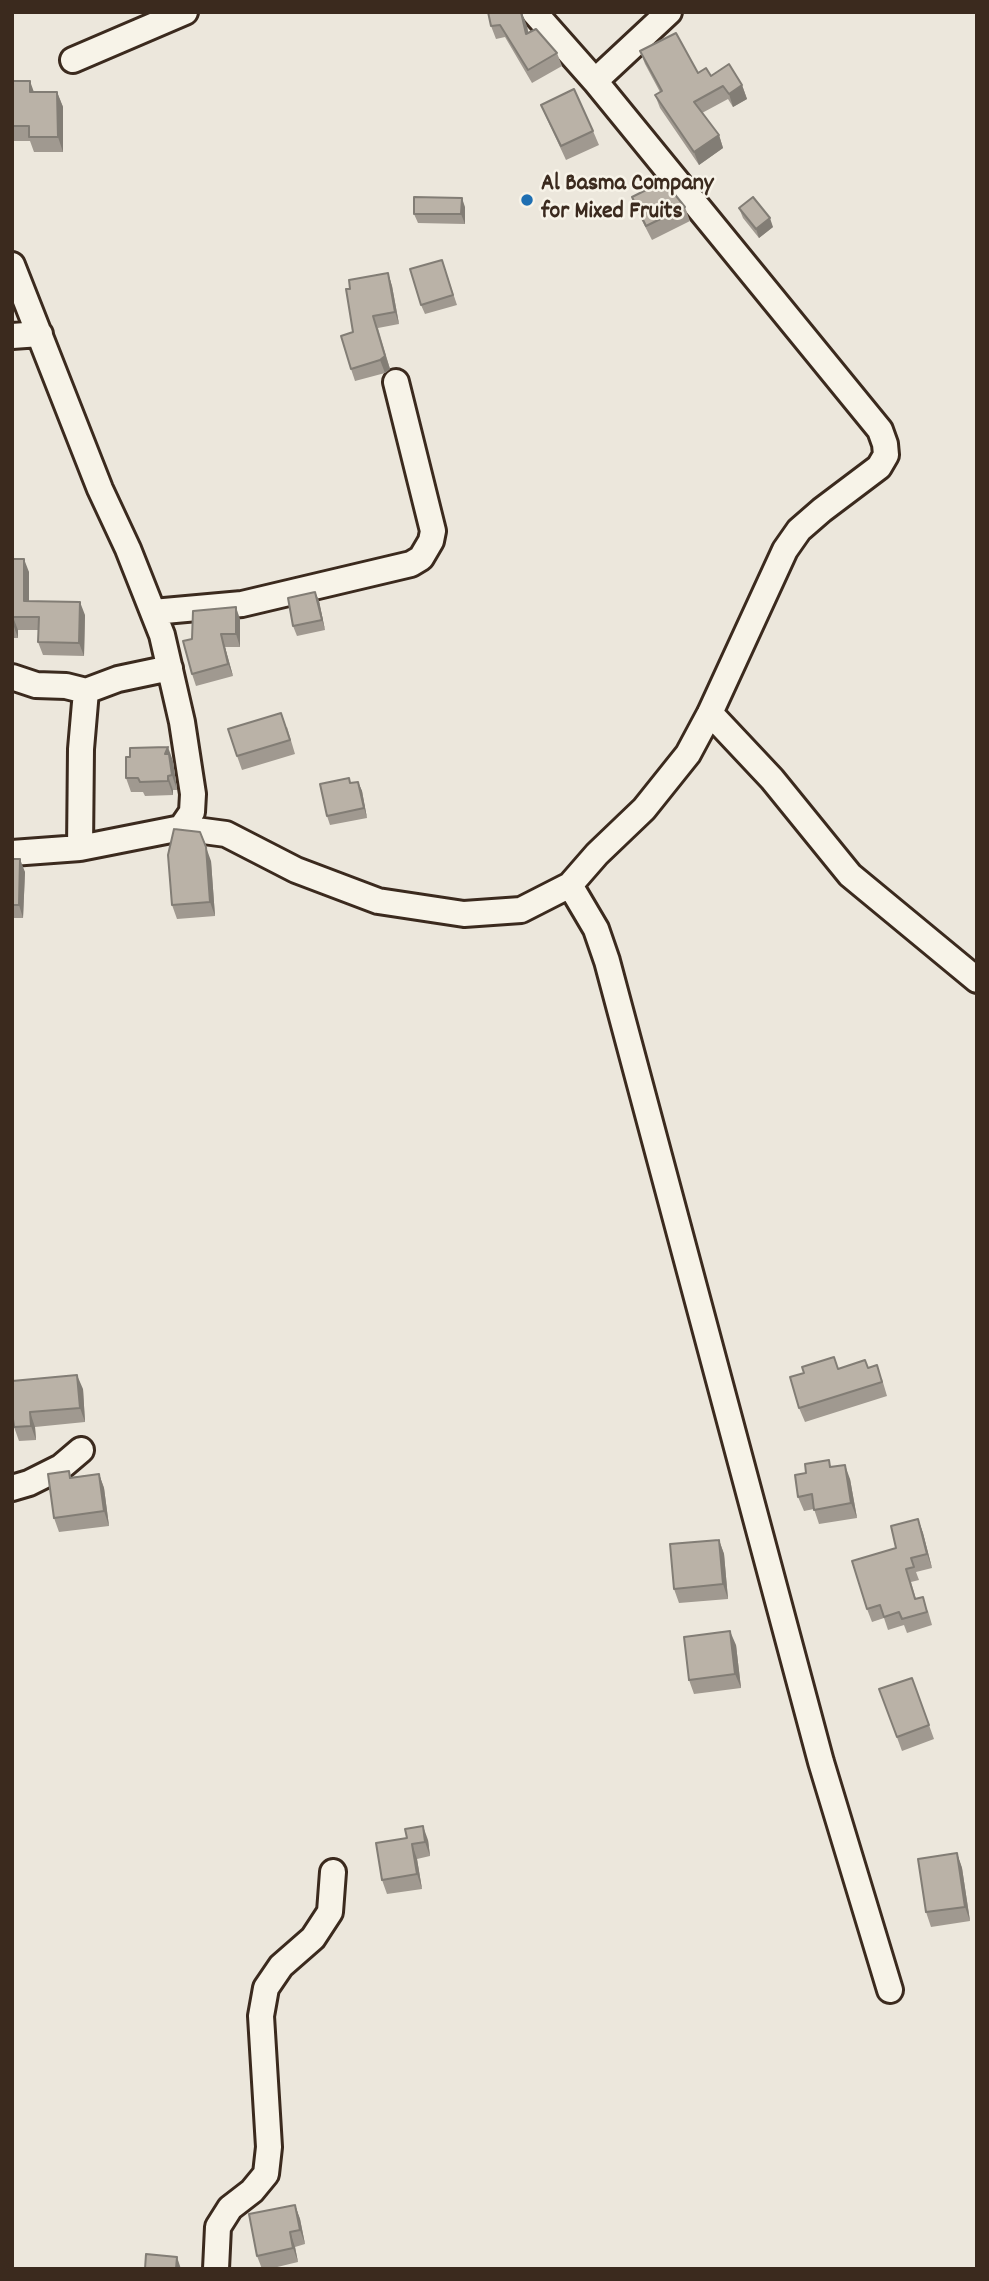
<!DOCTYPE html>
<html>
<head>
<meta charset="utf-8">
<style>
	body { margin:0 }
	#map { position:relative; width:989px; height:2281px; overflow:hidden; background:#ece7dc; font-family:Dekko,sans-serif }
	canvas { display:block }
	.frame { position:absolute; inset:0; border:14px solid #3b2a1e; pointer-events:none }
</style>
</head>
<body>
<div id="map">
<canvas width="989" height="2281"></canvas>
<div class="frame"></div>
</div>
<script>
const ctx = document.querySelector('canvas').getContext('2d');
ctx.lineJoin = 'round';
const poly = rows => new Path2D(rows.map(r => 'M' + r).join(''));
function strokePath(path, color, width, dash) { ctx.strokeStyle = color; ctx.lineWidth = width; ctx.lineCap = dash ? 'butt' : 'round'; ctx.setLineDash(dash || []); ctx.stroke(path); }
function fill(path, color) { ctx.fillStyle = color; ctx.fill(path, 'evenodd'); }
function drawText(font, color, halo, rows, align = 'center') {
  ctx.font = font + ' Dekko,sans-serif'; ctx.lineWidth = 5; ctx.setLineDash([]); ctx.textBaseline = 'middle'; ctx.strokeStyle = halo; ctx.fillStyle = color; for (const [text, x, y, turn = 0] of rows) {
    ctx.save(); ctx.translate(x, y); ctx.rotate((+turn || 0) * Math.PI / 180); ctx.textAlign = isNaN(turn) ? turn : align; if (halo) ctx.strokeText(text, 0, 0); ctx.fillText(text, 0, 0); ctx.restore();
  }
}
const minor = poly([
	[73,60,185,12],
	[595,81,669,12],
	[12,265,100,489,128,549,162,635,182,722,193,794,192,812,181,828,80,848,12,853],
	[12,336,40,334],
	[153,612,242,604,411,564,421,558,431,541,433,531,396,382],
	[12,677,36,685,66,686,86,691,81,749,80,848],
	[86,691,118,679,170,668],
	[710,713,772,779,850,875,977,980],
	[181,828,226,834,296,870,378,901,464,914,521,910,570,885,597,854,644,809,688,754,710,713,785,550,799,530,822,510,879,467,886,455,885,444,880,430,595,81,534,12],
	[570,885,596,929,607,961,821,1762,890,1990],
	[12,1488,29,1483,61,1467,81,1450],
	[216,2269,218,2227,230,2208,252,2191,266,2174,269,2147,261,2016,266,1988,281,1966,313,1938,330,1912,333,1872]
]);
const wall = poly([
	[488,12,527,26,528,33,557,53,562,66,532,83,505,37,496,39,491,26],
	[640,51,698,73,742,85,747,99,733,107,728,99,702,113,719,135,723,148,699,165,660,108,655,95,660,92,645,64],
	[12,81,34,92,57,92,63,107,63,152,34,152,30,141,12,141],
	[541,105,593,131,599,145,566,160,547,119],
	[632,197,685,207,690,221,652,240,637,211],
	[465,207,465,224,418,223,414,214],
	[739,208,773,227,759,238,743,218],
	[442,260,457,305,425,314,421,305],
	[388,273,392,286,399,324,378,328,390,369,385,373,355,381,351,369,353,332,350,289],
	[12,559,29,572,29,602,85,615,84,656,43,655,38,642,38,630,18,630,18,638,12,638],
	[315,592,319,601,325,630,297,636,293,626],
	[240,619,240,647,225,647,233,676,196,686,192,674,192,639],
	[287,727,295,754,242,770,237,756],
	[173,761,177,790,173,790,173,795,145,796,143,792,131,792,126,778],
	[358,782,362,791,367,818,330,825,327,816,351,783],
	[12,859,25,872,23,918,12,918],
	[211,861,215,916,177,919,172,905],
	[868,1367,882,1379,887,1396,805,1422,799,1408,838,1369],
	[83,1389,85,1422,35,1427,36,1440,19,1441,14,1427,12,1411],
	[831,1467,850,1479,857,1518,819,1524,814,1509,804,1511,798,1497,806,1473],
	[69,1471,71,1477,99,1474,104,1488,109,1526,59,1532,54,1518],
	[918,1519,923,1533,932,1568,916,1572,919,1580,911,1582,916,1599,928,1611,932,1625,907,1633,904,1625,888,1630,884,1618,872,1622,867,1609,896,1548],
	[719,1540,724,1554,728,1599,679,1603,674,1589],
	[736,1645,741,1688,694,1694,689,1680],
	[879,1689,929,1725,934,1739,902,1751],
	[428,1840,430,1856,417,1859,422,1889,387,1894,382,1880,376,1843],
	[957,1853,962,1868,970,1921,931,1927,926,1912],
	[295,2205,300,2219,305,2244,295,2247,298,2262,269,2269,262,2269,257,2256]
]);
const shadedWall = poly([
	[522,13,527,26,531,47,526,34],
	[30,81,35,95,30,92],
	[742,85,747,99,733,107,729,94],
	[57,92,63,107,63,152,58,137],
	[719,135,723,148,699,165,694,152],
	[462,198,465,207,465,224,461,214],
	[770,218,773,227,759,238,756,229],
	[388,273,392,286,399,324,395,312],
	[373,316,390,369,385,373,380,360],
	[24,559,29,572,29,615,24,601],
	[315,592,319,601,325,630,322,620],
	[80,602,85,615,84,656,79,643],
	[236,607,240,619,240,647,236,634],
	[13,617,18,630,18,638,13,624],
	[221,634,225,647,233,676,228,664],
	[168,747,173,761,177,790,165,754],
	[168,776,173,790,173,795,168,781],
	[358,782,362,791,367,818,364,808],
	[206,847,211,861,215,916,210,902],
	[20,859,25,872,23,918,19,905],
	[77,1375,83,1389,85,1422,80,1408],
	[30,1412,35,1427,36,1440,31,1426],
	[845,1465,850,1479,857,1518,851,1503],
	[99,1474,104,1488,109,1526,104,1511],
	[918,1519,923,1533,932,1568,927,1554],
	[719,1540,724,1554,728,1599,723,1584],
	[730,1631,736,1645,741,1688,735,1674],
	[423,1826,428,1840,430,1856,425,1842],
	[412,1844,417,1859,422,1889,417,1874],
	[957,1853,962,1868,970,1921,965,1907],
	[295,2205,300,2219,305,2244,300,2230],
	[290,2232,295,2247,298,2262,293,2248],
	[177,2257,181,2269,176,2269]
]);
const building = poly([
	[488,12,521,12,526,34,536,29,557,53,528,70,500,25,491,26,488,12],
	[676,33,698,73,706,68,711,76,729,64,742,85,729,94,723,86,694,102,719,135,694,152,655,95,662,91,640,51,676,33],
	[12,81,30,81,30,92,57,92,58,137,29,137,29,126,12,126,12,81],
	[574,89,593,131,561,146,541,105,574,89],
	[664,181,685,207,646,226,632,197,664,181],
	[414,197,462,198,461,214,414,214,414,197],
	[753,197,770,218,756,229,739,208,753,197],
	[442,260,453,295,421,305,410,269,442,260],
	[388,273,395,312,373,316,385,356,380,360,351,369,341,336,353,332,346,289,350,289,349,280,388,273],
	[12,559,24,559,24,601,80,602,79,643,38,642,39,617,13,617,12,624,12,559],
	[315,592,322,620,293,626,288,598,315,592],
	[236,607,236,634,221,634,228,664,192,674,183,641,192,639,193,611,236,607],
	[281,713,290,740,237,756,228,729,281,713],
	[168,747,165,754,169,754,172,775,168,776,168,781,140,782,138,778,126,778,126,757,130,757,130,748,168,747],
	[349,778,350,783,358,782,364,808,327,816,320,784,349,778],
	[174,829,200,832,206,847,210,902,172,905,168,855,174,829],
	[12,859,20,859,19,905,12,905,12,859],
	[834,1357,838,1369,865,1360,868,1368,877,1365,882,1382,799,1408,790,1377,804,1373,802,1367,834,1357],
	[77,1375,80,1408,30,1412,31,1426,14,1427,12,1411,12,1381,77,1375],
	[829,1460,830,1467,845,1465,851,1503,814,1510,812,1494,798,1497,795,1475,806,1473,805,1464,829,1460],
	[69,1471,70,1478,99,1474,104,1511,54,1518,48,1474,69,1471],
	[918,1519,927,1554,911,1558,914,1567,906,1569,915,1599,923,1597,927,1612,902,1619,899,1612,884,1617,880,1605,867,1609,852,1561,896,1548,891,1526,918,1519],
	[719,1540,723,1584,674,1589,670,1544,719,1540],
	[730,1631,735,1674,689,1680,684,1637,730,1631],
	[912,1678,929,1725,897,1737,879,1689,912,1678],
	[423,1826,425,1842,412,1844,417,1874,382,1880,376,1843,407,1838,405,1829,423,1826],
	[957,1853,965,1907,926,1912,918,1859,957,1853],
	[295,2205,300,2230,290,2232,293,2248,257,2256,249,2214,295,2205],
	[146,2254,177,2257,176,2269,145,2269,146,2254]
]);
const markers = [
	[527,200,7,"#1f6fb2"]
];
const poiNames = [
	["Al Basma Company",541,186],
	["for Mixed Fruits",541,214]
];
strokePath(minor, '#3b2a1e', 30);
strokePath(minor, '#f7f3e8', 24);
fill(wall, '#a09990');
fill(shadedWall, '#827d75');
fill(building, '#bab2a7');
strokePath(building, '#827d75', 2);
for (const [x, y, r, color] of markers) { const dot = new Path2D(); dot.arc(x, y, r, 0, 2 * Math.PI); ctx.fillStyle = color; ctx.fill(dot); strokePath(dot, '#f7f3e8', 2.5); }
drawText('bold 24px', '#3b2a1e', '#f7f3e8', poiNames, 'left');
</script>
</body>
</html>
